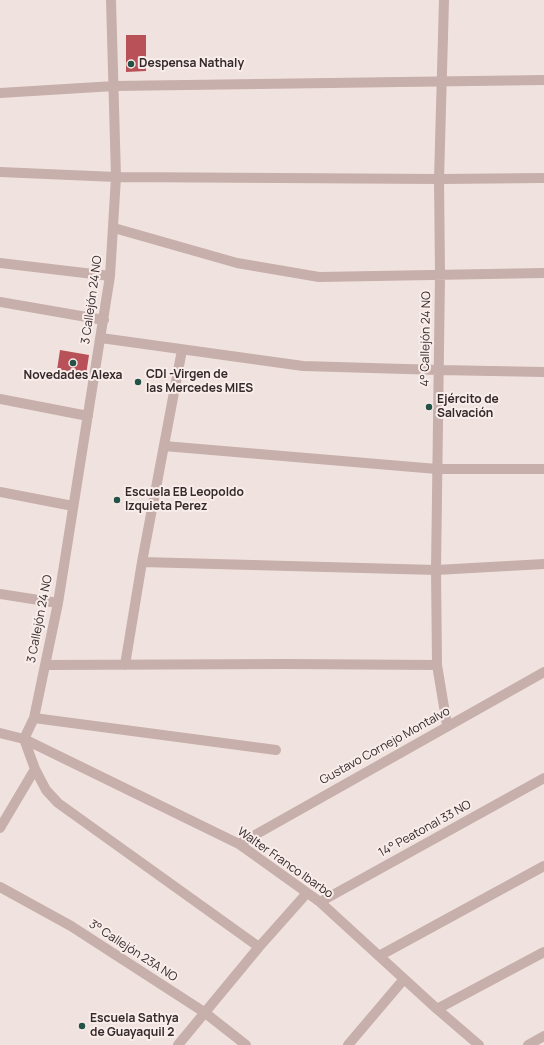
<!DOCTYPE html>
<html>
<head>
<meta charset="utf-8">
<style>
	body { margin:0 }
	canvas { display:block; background:#f0e2de }
</style>
</head>
<body>
<canvas width="544" height="1045"></canvas>
<script>
const ctx = document.querySelector('canvas').getContext('2d');
ctx.lineJoin = 'round';
function fill(path, color) { ctx.fillStyle = color; ctx.fill(path, 'evenodd'); }
const poly = rows => new Path2D(rows.map(r => 'M' + r).join(''));
function strokePath(path, color, width, dash) { ctx.strokeStyle = color; ctx.lineWidth = width; ctx.lineCap = dash ? 'butt' : 'round'; ctx.setLineDash(dash || []); ctx.stroke(path); }
function drawText(font, color, halo, rows, align = 'center') {
  ctx.font = font + ' Manrope,sans-serif'; ctx.lineWidth = 4; ctx.setLineDash([]); ctx.textBaseline = 'middle'; ctx.strokeStyle = halo; ctx.fillStyle = color; for (const [text, x, y, turn = 0] of rows) {
    ctx.save(); ctx.translate(x, y); ctx.rotate((+turn || 0) * Math.PI / 180); ctx.textAlign = isNaN(turn) ? turn : align; if (halo) ctx.strokeText(text, 0, 0); ctx.fillText(text, 0, 0); ctx.restore();
  }
}
const building = poly([
	[126,35,146,35,146,71,126,72],
	[60,350,89,355,86,375,57,370]
]);
const minor = poly([
	[444,0,439,179,440,275,436,570,437,665,447,725],
	[0,93,114,86,544,80],
	[0,172,116,177,439,179,544,178],
	[114,228,237,263,319,277,544,273],
	[0,263,110,276],
	[0,302,104,320],
	[101,338,303,366,439,370,544,372],
	[0,399,88,416],
	[164,446,437,469,544,469],
	[0,492,73,506],
	[142,562,436,570,544,564],
	[0,594,58,603],
	[45,665,286,664,437,665],
	[125,665,142,562,182,350],
	[34,718,276,750],
	[0,733,24,739,239,844,320,902,437,1009,479,1045],
	[24,739,34,718,58,603,110,276,116,177,111,0],
	[35,769,46,790,58,803,259,947],
	[0,828,35,769,24,739],
	[239,844,544,672],
	[0,887,71,926,204,1012,246,1045],
	[320,902,544,778],
	[379,956,544,866],
	[437,1009,544,952],
	[178,1045,259,947,307,893],
	[348,1045,404,979],
	[528,1045,544,1036]
]);
const markers = [
	[131,64,4,"#235247"],
	[73,363,4,"#235247"],
	[138,382,4,"#235247"],
	[429,407,4,"#235247"],
	[117,500,4,"#235247"],
	[82,1026,4,"#235247"]
];
const poiNames = [
	["Despensa Nathaly",139,64],
	["CDI -Virgen de",146,375],
	["las Mercedes MIES",146,389],
	["Novedades Alexa",73,376,"center"],
	["Ejército de",437,400],
	["Salvación",437,414],
	["Escuela EB Leopoldo",125,493],
	["Izquieta Perez",125,507],
	["Escuela Sathya",90,1019],
	["de Guayaquil 2",90,1033]
];
const streetNames = [
	["3 Callejón 24 NO",92,300,-82],
	["4° Callejón 24 NO",426,339,-89],
	["3 Callejón 24 NO",40,619,-79],
	["Gustavo Cornejo Montalvo",385,746,-29],
	["14° Peatonal 33 NO",425,829,-29],
	["Walter Franco Ibarbo",285,863,35],
	["3° Callejón 23A NO",133,951,33]
];
fill(building, '#b95258');
strokePath(minor, '#c7afab', 10);
for (const [x, y, r, color] of markers) { const dot = new Path2D(); dot.arc(x, y, r, 0, 2 * Math.PI); ctx.fillStyle = color; ctx.fill(dot); strokePath(dot, '#f8edea', 1.5); }
drawText('bold 12px', '#352929', '#f8edea', poiNames, 'left');
drawText('12px', '#352929', '#f8edea', streetNames);
</script>
</body>
</html>
